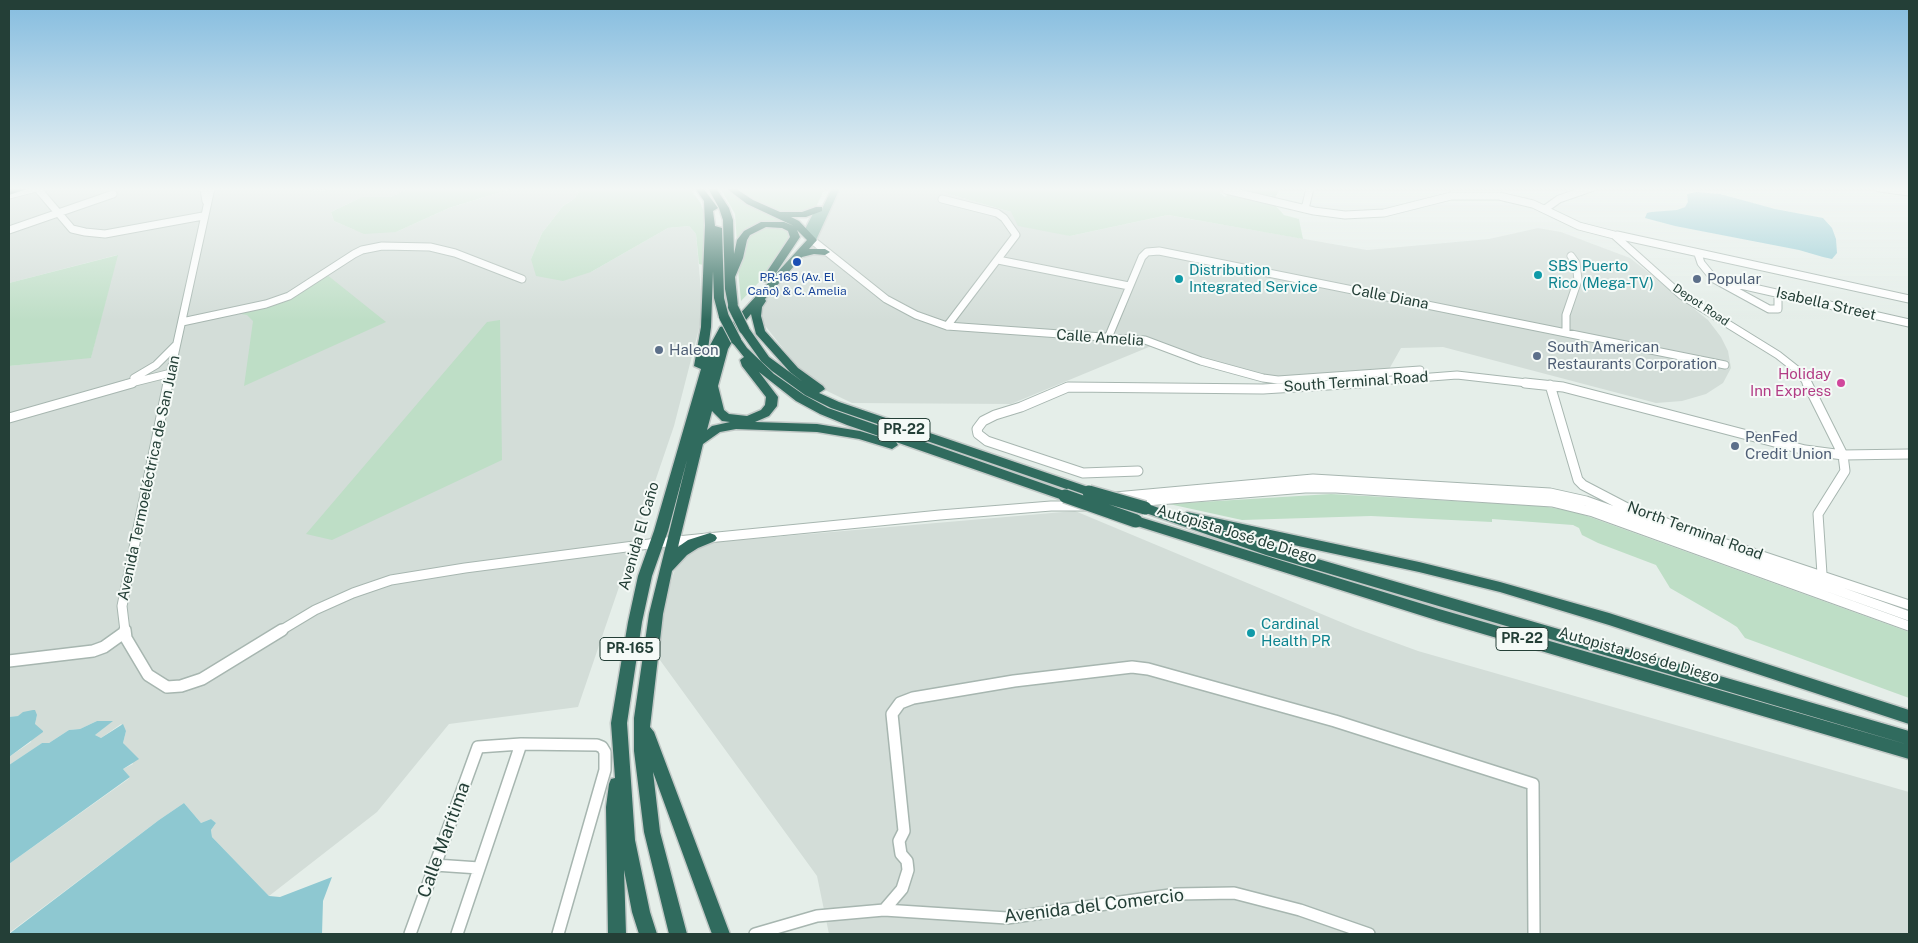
<!DOCTYPE html>
<html>
<head>
<meta charset="utf-8">
<style>
	body { margin:0 }
	#map { position:relative; width:1918px; height:943px; overflow:hidden; background:#e5eee9; font-family:"Public Sans",sans-serif }
	canvas { display:block }
	.frame { position:absolute; inset:0; border:10px solid #243f37; pointer-events:none }
</style>
</head>
<body>
<div id="map">
<canvas width="1918" height="943"></canvas>
<div class="frame"></div>
</div>
<script>
const ctx = document.querySelector('canvas').getContext('2d');
ctx.lineJoin = 'round';
function fill(path, color) { ctx.fillStyle = color; ctx.fill(path, 'evenodd'); }
const poly = rows => new Path2D(rows.map(r => 'M' + r).join(''));
function strokePath(path, color, width, dash) { ctx.strokeStyle = color; ctx.lineWidth = width; ctx.lineCap = dash ? 'butt' : 'round'; ctx.setLineDash(dash || []); ctx.stroke(path); }
function drawText(font, color, halo, rows, align = 'center') {
  ctx.font = font + ' "Public Sans",sans-serif'; ctx.lineWidth = 4; ctx.setLineDash([]); ctx.textBaseline = 'middle'; ctx.strokeStyle = halo; ctx.fillStyle = color; for (const [text, x, y, turn = 0] of rows) {
    ctx.save(); ctx.translate(x, y); ctx.rotate((+turn || 0) * Math.PI / 180); ctx.textAlign = isNaN(turn) ? turn : align; if (halo) ctx.strokeText(text, 0, 0); ctx.fillText(text, 0, 0); ctx.restore();
  }
}
const built = poly([
	[9,188,317,188,313,190,322,191,337,188,410,188,391,197,362,197,331,212,334,221,355,230,396,232,449,208,514,188,572,188,579,192,574,199,563,206,542,233,531,259,591,272,668,228,689,226,696,234,703,313,674,426,578,707,449,724,377,812,269,896,212,837,211,830,216,823,211,819,201,823,184,803,159,820,9,933,9,864,127,780,130,777,123,769,133,764,123,743,126,731,121,724,101,738,95,735,112,721,97,721,80,729,69,730,49,743,42,743,9,765,9,757,31,742,37,715,9,717,9,366,91,357,117,255,9,283],
	[839,188,941,188,945,193,1011,212,1070,236,1168,215,1367,250,1489,239,1538,228,1561,232,1630,258,1708,320,1721,337,1728,351,1731,368,1723,383,1706,394,1682,401,1656,403,1443,347,1401,348,1388,371,1287,379,1264,377,1200,358,1161,342,1011,404,852,403,825,390,804,375,763,323,762,312,762,304,815,246],
	[1075,511,1355,628,1418,651,1909,792,1909,934,829,934,817,876,657,656,666,599,678,559,704,544,716,542]
]);
const green = poly([
	[410,188,514,188,449,208,396,232,364,234,334,221,331,212,362,197,391,197],
	[572,188,689,188,700,202,707,219,703,265,699,264,696,234,689,226,668,228,591,272,563,281,536,276,531,259,542,233,563,206,574,199,579,192],
	[720,188,725,188,749,205,793,223,802,234,801,237,793,248,791,248,793,227,757,225,748,229,737,243,735,214],
	[733,188,748,188,752,190,759,188,825,188,816,207,807,213,779,212,747,198],
	[941,188,1223,188,1220,193,1225,197,1228,194,1275,205,1284,215,1299,219,1303,239,1168,215,1070,236,1018,226,1011,212,945,193],
	[1234,188,1281,188,1275,198,1271,197,1272,195,1261,197,1236,190],
	[766,225,789,229,793,237,778,262,741,301,738,269,745,236],
	[118,255,91,358,9,366,9,283],
	[326,274,386,322,244,386,253,321,247,315,241,314,242,311,264,307],
	[500,320,502,460,332,540,306,534,487,322],
	[1331,494,1542,506,1576,512,1909,632,1909,698,1745,638,1737,627,1729,622,1670,588,1656,565,1598,543,1582,535,1579,528,1573,525,1492,519,1492,522,1371,516,1242,520,1169,504]
]);
const water = poly([
	[1696,192,1720,194,1775,209,1823,218,1832,228,1836,239,1837,253,1832,259,1823,257,1799,250,1675,226,1645,218,1647,213,1651,212,1677,210,1685,207,1688,202,1687,194],
	[33,710,35,710,37,715,35,724,43,731,43,732,9,757,9,717,18,716,23,712],
	[97,721,113,721,95,735,101,738,123,724,126,731,123,743,139,759,123,769,130,777,9,864,9,765,42,743,49,743,69,730,80,729],
	[184,803,201,823,211,819,216,823,211,830,212,837,269,896,280,897,332,877,323,901,322,934,9,934,159,820]
]);
const minorFar2 = poly([
	[37,188,72,229,85,232,105,234,203,216],
	[202,188,204,189,206,201],
	[1879,188,1909,192],
	[1226,190,1314,211,1345,215,1384,213,1451,196,1499,196,1533,204,1579,226,1614,235,1681,295,1778,355,1797,370,1808,384],
	[9,195,36,188],
	[942,199,997,213,1004,218,1016,235,947,326],
	[1305,209,1310,188],
	[1545,209,1559,199,1591,188],
	[9,230,113,194],
	[1617,235,1909,299],
	[812,240,886,299,916,315,947,326,1145,340,1201,361,1263,378,1278,380,1420,370],
	[1698,254,1701,263,1714,279,1769,309,1778,309,1778,294],
	[998,260,1129,286],
	[1714,279,1909,323],
	[182,322,266,304,289,296,354,254,362,250,382,246,430,247,455,253,522,279],
	[1566,333,1566,315,1578,280,1576,263,1571,256],
	[1108,338,1142,257,1147,252,1159,251,1725,365],
	[134,378,156,365,176,345],
	[127,384,171,373],
	[168,384,211,188],
	[1341,384,1457,375,1536,384]
]);
const minorFar1 = poly([
	[1525,383,1563,387,1805,450,1843,455,1909,454],
	[1807,383,1843,455,1845,471,1818,514,1822,574],
	[1550,385,1578,480,1583,485,1629,509,1685,530],
	[9,418,132,383],
	[1138,471,1083,473,987,441,978,434,977,429,983,421,995,415,1021,407,1068,387,1263,389,1360,383],
	[1115,497,1313,479,1550,493,1586,501,1909,616],
	[1134,502,1305,488,1336,488,1552,502,1593,512,1909,626],
	[1702,536,1909,605],
	[125,631,122,606,168,383],
	[280,631,315,610,353,593,391,580,465,568,657,543,940,515,1051,506,1086,506]
]);
const minor = poly([
	[125,630,126,638,148,675,167,687,181,686,202,679,282,630],
	[9,661,93,651,104,647,125,632],
	[435,865,479,868],
	[884,910,902,889,908,870,907,861,901,854,899,841,904,831,892,714,900,703,913,698,1014,681,1132,667,1148,669,1335,721,1533,784,1534,934],
	[410,934,478,747,521,744,597,745,602,747,605,752,605,770,558,934],
	[457,934,521,744],
	[755,934,817,916,884,910,1007,918,1177,894,1234,893,1300,910,1369,934]
]);
const major = poly([
	[832,188,840,188,816,240,815,242,809,242,808,240,810,235,807,236,803,233,815,210,821,211,832,188]
]);
const highway = poly([
	[15,188,30,188,9,195,9,189,15,188],
	[695,188,703,188,718,208,713,211,715,226,722,228,724,298,729,317,724,320,719,317,714,298,713,271,711,327,708,349,720,327,724,326,729,329,736,318,769,282,763,281,762,279,790,237,788,231,782,228,766,227,750,235,747,240,743,258,735,277,738,307,737,309,729,309,725,289,723,220,719,208,708,188,716,188,729,208,733,220,734,254,737,240,744,231,761,222,784,222,794,226,747,204,726,188,735,188,753,200,780,212,802,212,816,207,822,207,822,211,806,217,791,217,799,221,817,240,809,249,825,249,830,252,825,255,814,254,802,257,765,299,766,301,762,307,761,316,765,331,798,368,823,386,825,389,819,393,839,402,1094,489,1095,492,1094,495,1089,497,1084,495,831,408,805,395,772,371,761,361,739,330,735,337,740,338,747,348,774,374,804,395,828,408,1070,493,1071,496,1070,499,1065,501,1060,499,847,425,820,414,796,401,759,372,778,397,777,406,769,416,755,422,817,424,860,431,896,442,898,445,892,449,859,439,817,432,736,429,720,432,703,444,678,547,688,540,710,533,715,535,717,538,715,541,698,548,687,555,672,571,663,614,650,727,654,732,730,934,712,934,653,772,660,832,687,934,669,934,644,832,634,751,634,718,649,614,687,460,668,531,652,576,642,622,627,723,635,840,650,912,657,934,639,934,632,912,624,870,626,934,608,934,606,807,609,784,611,779,615,778,611,723,628,622,638,576,654,531,701,369,694,366,701,327,705,225,704,201,695,188],
	[797,230,807,240,774,276,800,237,797,230],
	[751,314,756,334,790,372,803,382,769,357,748,327,741,326,751,314],
	[732,342,744,357,740,360,742,366,766,397,765,405,761,410,747,416,729,414,724,410,718,386,728,349,732,342],
	[712,411,722,421,730,422,712,426,707,430,712,411],
	[1145,503,1181,516,1187,512,1419,562,1500,582,1609,613,1909,710,1909,724,1609,625,1500,592,1419,572,1215,528,1273,546,1909,731,1909,745,1266,555,1140,511,1139,508,1140,505,1145,503],
	[1136,516,1439,609,1909,745,1909,759,1439,621,1131,524,1129,521,1131,518,1136,516]
]);
const highwayBridgeFar1 = poly([
	[733,307,744,329],
	[724,317,736,340]
]);
const highwayBridge = poly([
	[1089,492,1145,508],
	[1065,496,1136,521]
]);
const markers = [
	[797,262,5,"#1a4fb4"],
	[1538,275,5,"#0f9aa8"],
	[1179,279,5,"#0f9aa8"],
	[1697,279,5,"#5c6f8a"],
	[659,350,5,"#5c6f8a"],
	[1537,356,5,"#5c6f8a"],
	[1841,383,5,"#d1479c"],
	[1735,446,5,"#5c6f8a"],
	[1251,633,5,"#0f9aa8"]
];
const farTransitnames = [
	["PR-165 (Av. El",797,277],
	["Caño) & C. Amelia",797,291]
];
const farStreetnames = [
	["Depot Road",1701,305,34]
];
const shields = [
	[904,430,52],
	[1522,639,52],
	[630,649,60]
];
const shieldNames = [
	["PR-22",904,430],
	["PR-22",1522,639],
	["PR-165",630,649]
];
const cultureNames = [
	["SBS Puerto",1548,266],
	["Rico (Mega-TV)",1548,283],
	["Distribution",1189,270],
	["Integrated Service",1189,287],
	["Cardinal",1261,624],
	["Health PR",1261,641]
];
const serviceNames = [
	["Popular",1707,279],
	["South American",1547,347],
	["Restaurants Corporation",1547,364],
	["Haleon",669,350],
	["PenFed",1745,437],
	["Credit Union",1745,454]
];
const streetNames = [
	["Calle Diana",1390,297,11],
	["Isabella Street",1826,304,13],
	["Calle Amelia",1100,338,4],
	["South Terminal Road",1356,382,-4],
	["Avenida Termoeléctrica de San Juan",149,478,-78],
	["North Terminal Road",1695,531,20],
	["Autopista José de Diego",1237,534,17],
	["Avenida El Caño",639,536,-74],
	["Autopista José de Diego",1639,655,16]
];
const hotelNames = [
	["Holiday",1831,374],
	["Inn Express",1831,391]
];
const nearStreetnames = [
	["Calle Marítima",444,840,-70],
	["Avenida del Comercio",1094,906,-7]
];
fill(built, '#d3ddd8');
fill(green, '#bedec6');
fill(water, '#8ec8d1');
strokePath(minorFar2, '#a7b6b0', 9);
strokePath(minorFar1, '#a7b6b0', 11);
strokePath(minor, '#a7b6b0', 14);
strokePath(major, '#c2c9c7', 3);
strokePath(highway, '#c2c9c7', 3);
strokePath(minorFar2, '#fff', 7);
strokePath(minorFar1, '#fff', 9);
strokePath(minor, '#fff', 11);
fill(major, '#6aa293');
fill(highway, '#306b5e');
strokePath(highwayBridgeFar1, '#c2c9c7', 12, []);
strokePath(highwayBridge, '#c2c9c7', 16, []);
strokePath(highwayBridgeFar1, '#306b5e', 10);
strokePath(highwayBridge, '#306b5e', 13);
const sky = ctx.createLinearGradient(0, 0, 0, 320);
sky.addColorStop(0, '#84bcdf');
sky.addColorStop(0.59, '#f3f7f5');
sky.addColorStop(1, '#f3f7f500');
ctx.fillStyle = sky;
ctx.fillRect(0, 0, 1918, 320);
for (const [x, y, r, color] of markers) { const dot = new Path2D(); dot.arc(x, y, r, 0, 2 * Math.PI); ctx.fillStyle = color; ctx.fill(dot); strokePath(dot, '#f5faf7', 2); }
drawText('12px', '#164399', '#f5faf7', farTransitnames);
drawText('12px', '#243f37', '#f5faf7', farStreetnames);
for (const [x, y, w] of shields) { const box = new Path2D(); box.roundRect(x - w / 2, y - 11.5, w, 23, 4); ctx.fillStyle = '#f5faf7'; ctx.fill(box); strokePath(box, '#243f37', 1); }
drawText('bold 14px', '#243f37', null, shieldNames);
drawText('15px', '#0d838f', '#f5faf7', cultureNames, 'left');
drawText('15px', '#4e5e75', '#f5faf7', serviceNames, 'left');
drawText('15px', '#243f37', '#f5faf7', streetNames);
drawText('15px', '#b23c85', '#f5faf7', hotelNames, 'right');
drawText('18px', '#243f37', '#f5faf7', nearStreetnames);
</script>
</body>
</html>
